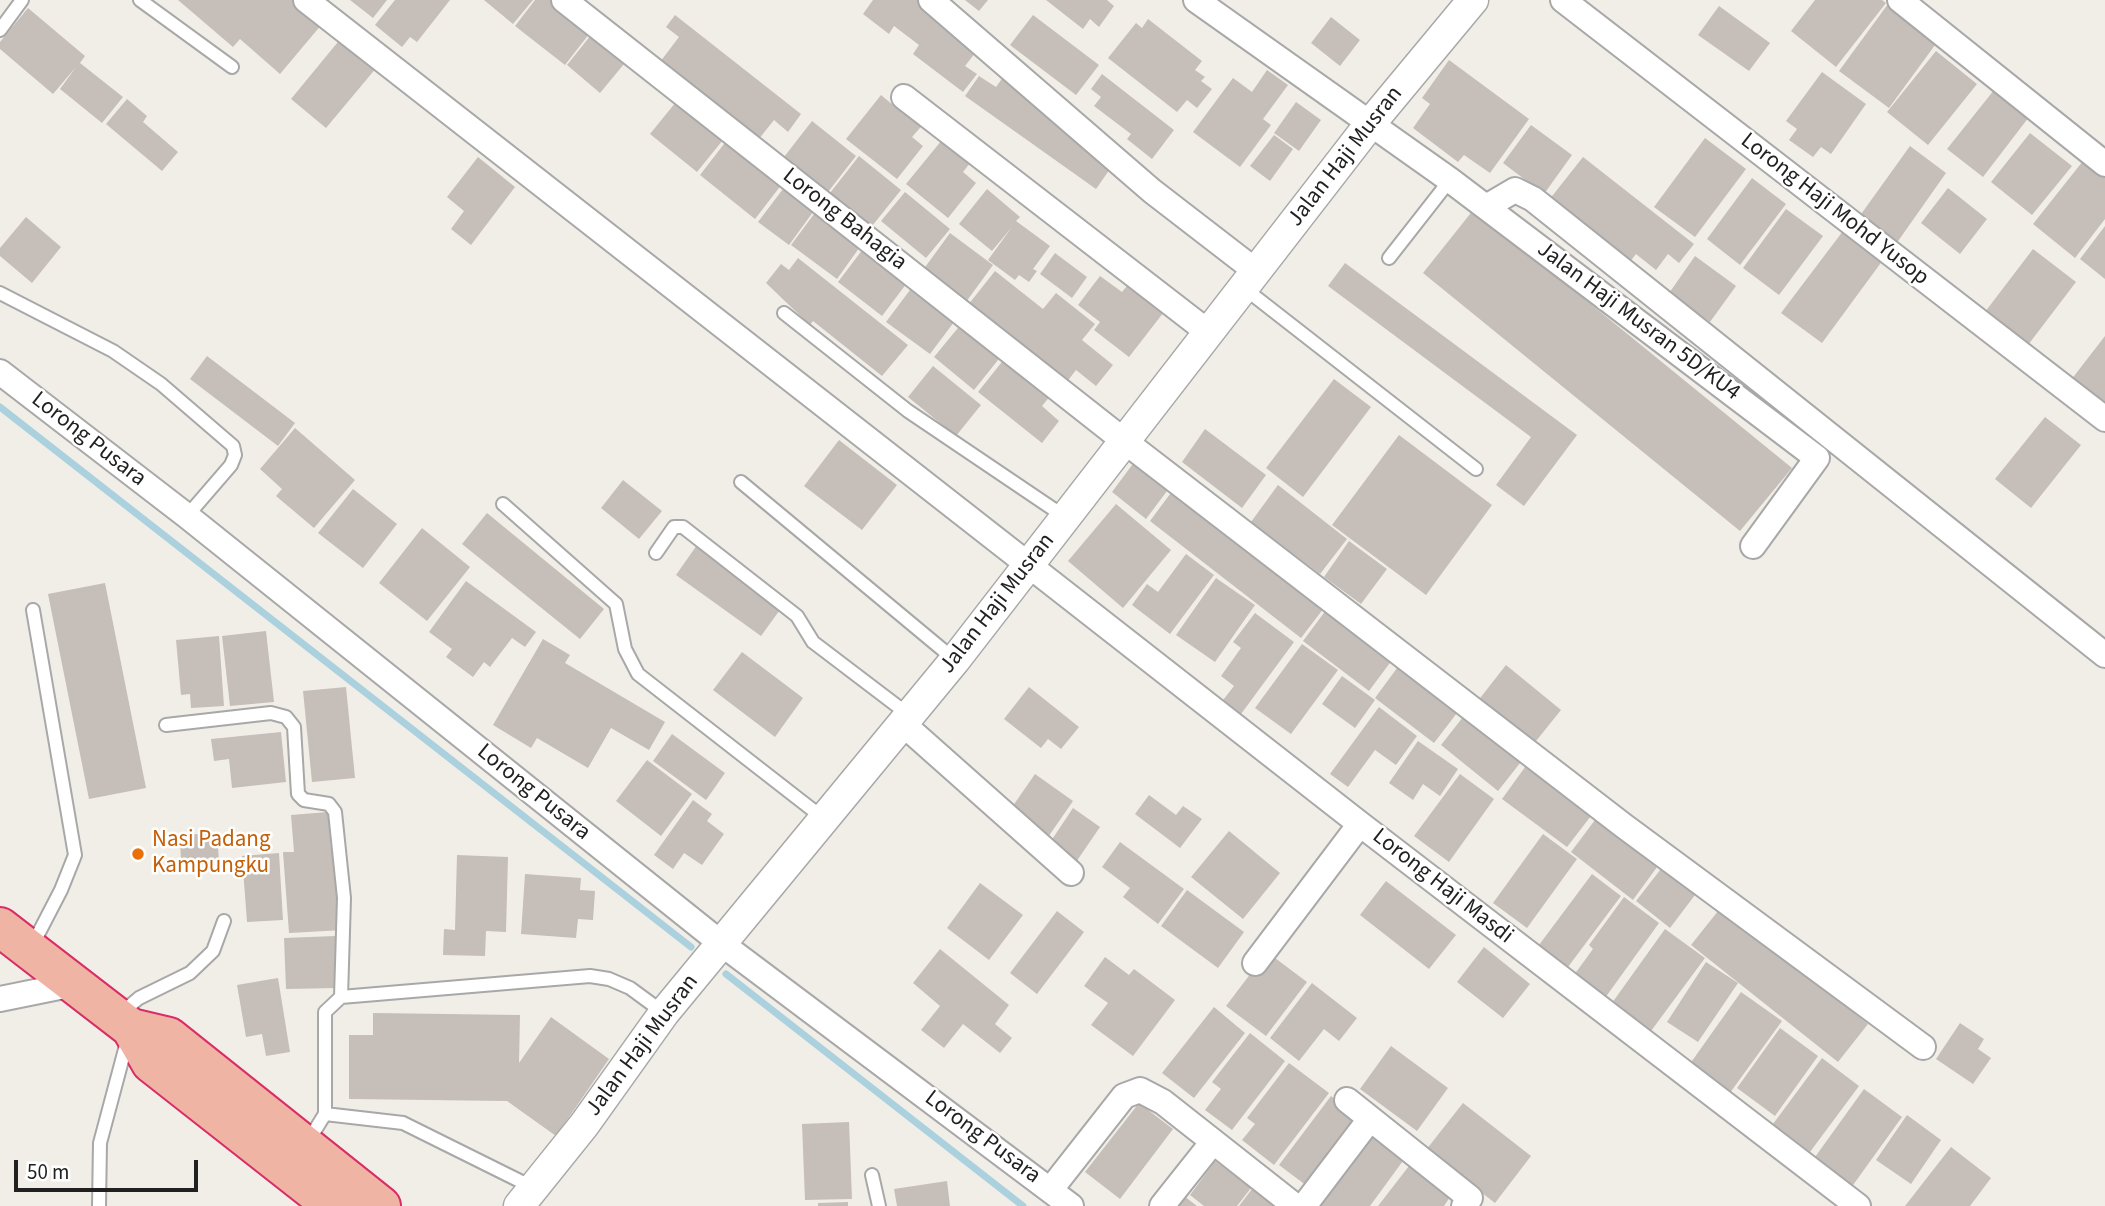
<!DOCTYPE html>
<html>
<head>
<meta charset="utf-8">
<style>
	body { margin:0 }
	#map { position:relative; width:2105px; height:1206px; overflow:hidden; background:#f1eee8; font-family:"Source Sans 3",sans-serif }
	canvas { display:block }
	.scale { position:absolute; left:14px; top:1160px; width:184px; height:32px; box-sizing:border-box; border:4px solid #212121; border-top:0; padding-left:9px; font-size:21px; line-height:24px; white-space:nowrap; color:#212121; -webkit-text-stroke:5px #fff; paint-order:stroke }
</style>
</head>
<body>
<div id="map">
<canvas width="2105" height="1206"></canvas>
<div class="scale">50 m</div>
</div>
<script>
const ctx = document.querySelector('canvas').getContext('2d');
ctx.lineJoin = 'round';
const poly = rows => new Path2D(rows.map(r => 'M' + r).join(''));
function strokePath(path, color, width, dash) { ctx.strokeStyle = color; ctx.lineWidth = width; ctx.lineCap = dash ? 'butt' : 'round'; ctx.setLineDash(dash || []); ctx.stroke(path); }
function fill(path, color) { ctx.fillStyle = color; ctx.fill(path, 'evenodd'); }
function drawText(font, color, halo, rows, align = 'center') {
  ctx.font = font + ' "Source Sans 3",sans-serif'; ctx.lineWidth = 5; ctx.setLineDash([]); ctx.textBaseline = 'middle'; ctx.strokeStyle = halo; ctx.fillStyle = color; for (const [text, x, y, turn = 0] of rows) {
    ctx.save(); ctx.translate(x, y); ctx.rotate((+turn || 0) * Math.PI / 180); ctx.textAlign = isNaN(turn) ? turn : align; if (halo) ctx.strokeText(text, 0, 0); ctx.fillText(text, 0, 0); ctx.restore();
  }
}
const stream = poly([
	[0,407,691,947],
	[726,974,1023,1206]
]);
const building = poly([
	[178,0,295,0,322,24,280,74,240,39,233,47],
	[350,0,387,0,373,18],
	[395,0,450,0,417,42,410,37,402,47,375,25],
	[484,0,533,0,513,24],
	[535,0,555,0,593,29,565,65,515,26],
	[873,0,941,0,979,48,965,66,977,74,963,92,913,54,919,45,894,26,889,34,863,14],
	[965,0,988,0,979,11],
	[1046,0,1107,0,1114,6,1099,27,1090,19,1083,29],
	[1815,0,1882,0,1886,3,1836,67,1791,31],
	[1888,4,1938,41,1889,108,1839,71],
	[1719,6,1770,43,1749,71,1698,35],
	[28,8,85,56,80,63,123,97,102,123,60,89,76,67,53,94,0,49,0,42],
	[675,15,801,114,788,132,774,120,758,140,660,62,679,37,666,27],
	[1033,15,1099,65,1076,95,1010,45],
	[1331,17,1360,40,1340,66,1311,43],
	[1148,19,1202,61,1195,70,1205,77,1201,81,1212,89,1197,108,1187,100,1177,112,1108,58,1136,23,1142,28],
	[595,30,629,58,600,93,567,65],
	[342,37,377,67,326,128,291,99],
	[1936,51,1977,84,1928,145,1887,112],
	[1449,60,1529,119,1490,173,1464,155,1458,162,1413,128,1430,104,1422,98],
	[1011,66,1104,132,1096,144,1117,159,1096,189,965,96,979,76,996,87],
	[1267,70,1288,85,1263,119,1271,125,1240,167,1193,132,1233,78,1252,92],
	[1822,72,1866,104,1831,154,1821,147,1813,157,1789,140,1797,129,1786,121],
	[1102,74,1174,130,1152,159,1127,139,1131,134,1094,106,1101,97,1091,89],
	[1994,90,2029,117,1983,177,1947,149],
	[881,95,899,110,904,104,926,121,912,137,923,146,897,179,846,139],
	[680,97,727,135,697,172,650,134],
	[127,99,147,116,143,122,178,152,162,171,106,124],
	[1296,102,1321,120,1299,151,1274,133],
	[812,121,856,156,828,192,784,157],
	[1531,125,1572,155,1544,194,1503,163],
	[2030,133,2072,166,2032,215,1991,182],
	[946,135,974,158,963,172,976,183,948,218,906,184],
	[1274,135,1293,149,1270,181,1250,166],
	[1705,138,1746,169,1695,237,1654,207],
	[727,140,782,184,755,219,700,175],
	[1910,146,1946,173,1896,244,1859,217],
	[859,156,901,190,872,226,830,193],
	[478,157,515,187,471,245,451,229,464,211,447,197],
	[1583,157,1694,244,1679,263,1668,254,1656,270,1636,254,1629,263,1549,200],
	[2083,161,2105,178,2105,219,2075,258,2033,224],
	[1752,178,1786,204,1740,265,1707,239],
	[786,185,816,208,789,245,758,222],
	[1948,188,1987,219,1960,254,1921,223],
	[987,189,1020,217,1016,221,1050,246,1033,269,1037,271,1029,282,1019,275,1015,280,988,260,1012,227,992,251,959,224],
	[905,192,950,229,926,258,881,221],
	[1474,209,1792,468,1740,531,1423,273],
	[1786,209,1823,236,1779,295,1743,268],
	[817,210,862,244,837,279,791,245],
	[26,217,61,247,32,283,0,256,0,248],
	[2105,226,2105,279,2080,259],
	[1843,231,1883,260,1822,343,1781,313],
	[950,233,993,265,966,302,923,270],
	[866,245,910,279,882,316,838,282],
	[2033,249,2076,282,2028,345,1985,312],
	[1055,253,1087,277,1072,298,1040,274],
	[1695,256,1736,286,1710,322,1686,305,1665,299],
	[798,258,908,345,882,376,813,321,810,325,766,283,781,264,789,270],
	[1345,263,1577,435,1524,506,1496,485,1531,437,1328,286],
	[995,271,1043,309,1056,293,1095,324,1082,340,1113,365,1096,386,1076,370,1066,383,968,305],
	[1100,276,1122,292,1131,281,1167,308,1129,357,1094,330,1100,322,1078,305],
	[913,286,957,318,930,354,886,322],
	[962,323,1002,355,974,390,934,357],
	[2105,336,2105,408,2071,380],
	[207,356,295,423,278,446,190,379],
	[1005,358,1051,395,1042,406,1059,421,1042,443,978,392],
	[933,366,981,405,956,436,908,397],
	[1334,379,1371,407,1303,497,1266,468],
	[2045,417,2081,445,2031,508,1995,479],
	[295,428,355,480,314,528,276,496,282,489,260,469],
	[1205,429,1266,475,1242,508,1182,462],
	[1399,435,1492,505,1426,595,1332,525],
	[839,440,897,485,862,530,804,486],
	[1138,457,1173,483,1146,519,1112,492],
	[623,480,662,511,639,539,601,508],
	[1278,485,1347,539,1320,574,1251,522],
	[1176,486,1327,604,1301,638,1150,521],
	[353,489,397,524,363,568,318,533],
	[1116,504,1171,550,1123,608,1068,561],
	[487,513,604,609,580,639,462,544],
	[422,528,470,567,427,621,379,583],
	[1349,541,1387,569,1361,604,1324,577],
	[697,545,782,607,761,636,676,575],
	[1186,554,1214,575,1170,634,1132,605,1147,584,1158,592],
	[1216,578,1255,605,1215,662,1176,635],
	[466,581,536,632,525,647,512,638,490,667,484,662,473,677,446,657,452,649,429,632],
	[105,583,146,788,89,799,48,594],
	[1329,606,1395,656,1369,691,1303,641],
	[1255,613,1294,642,1241,714,1223,700,1234,686,1221,676,1241,648,1233,642],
	[266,631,274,702,230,706,222,636],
	[219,636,224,706,191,708,190,694,181,695,176,640],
	[543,639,570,655,565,663,665,722,649,750,611,728,588,768,537,738,531,748,493,725],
	[1302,644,1338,670,1291,734,1255,708],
	[742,652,803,698,775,737,713,690],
	[1400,664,1460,709,1434,743,1375,698],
	[1506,665,1561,710,1532,746,1477,702],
	[1342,676,1375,700,1355,728,1322,704],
	[346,687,355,778,312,782,303,691],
	[1029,687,1079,727,1061,749,1048,739,1041,748,1004,719],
	[1379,707,1417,736,1396,765,1375,750,1348,787,1330,774],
	[1467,712,1524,758,1498,791,1441,745],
	[281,732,286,782,232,788,229,759,214,761,211,739],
	[672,734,725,773,706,800,653,761],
	[1418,741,1458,769,1440,796,1423,784,1413,800,1389,783],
	[647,760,692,794,661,836,616,801],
	[1528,763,1594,812,1567,847,1502,799],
	[1035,774,1073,801,1046,840,1008,813],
	[1460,774,1494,799,1449,862,1414,836],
	[1149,795,1176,815,1183,806,1202,819,1180,848,1135,814],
	[693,800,712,814,707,821,724,834,702,865,684,853,673,869,654,855],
	[1073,808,1100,827,1074,865,1047,847],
	[328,812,331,849,338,849,344,930,289,933,283,852,294,852,291,815],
	[1598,816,1660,863,1633,900,1571,852],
	[1229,831,1280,873,1243,919,1191,877],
	[217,833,219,861,181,863,180,835],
	[1543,834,1577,859,1527,928,1493,903],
	[1120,842,1184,889,1158,924,1123,897,1130,888,1102,867],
	[279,853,283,920,247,922,242,856],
	[457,855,508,857,506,932,486,931,485,956,443,955,444,929,455,930],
	[1664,865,1698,891,1670,928,1636,901],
	[525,874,581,878,580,890,595,891,593,920,578,919,576,938,521,934],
	[1592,874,1621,896,1568,967,1539,945],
	[1386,881,1456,935,1429,969,1360,915],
	[980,883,1023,915,989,960,947,928],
	[1187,890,1244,932,1218,968,1161,926],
	[1624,897,1659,923,1605,998,1574,975,1593,949,1589,945],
	[1722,906,1868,1024,1838,1062,1691,945],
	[1057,911,1084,932,1037,994,1010,973],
	[1665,929,1705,958,1651,1031,1612,1003],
	[335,936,338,988,286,989,284,938],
	[1484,947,1530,984,1503,1018,1457,982],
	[940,949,1009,1005,995,1024,1012,1038,1000,1053,963,1024,944,1048,921,1030,940,1006,913,983],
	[1267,952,1307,982,1266,1036,1226,1006],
	[1105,957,1129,975,1134,969,1175,1000,1133,1056,1091,1025,1108,1003,1084,986],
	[1706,962,1738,983,1698,1042,1667,1022],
	[278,978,290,1052,266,1056,262,1034,246,1037,237,985],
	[1312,983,1357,1018,1339,1041,1324,1029,1299,1061,1270,1038],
	[1741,992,1782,1021,1727,1097,1687,1068],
	[1214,1007,1245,1033,1194,1098,1162,1073],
	[373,1013,520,1015,519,1063,551,1017,609,1059,556,1136,507,1101,349,1099,349,1035,373,1035],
	[1960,1023,1984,1039,1978,1049,1991,1058,1973,1084,1936,1059],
	[1780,1028,1818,1056,1775,1116,1737,1088],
	[1250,1033,1285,1061,1232,1130,1205,1110,1221,1089,1212,1082],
	[1391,1046,1448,1088,1417,1131,1360,1089],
	[1822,1058,1859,1086,1810,1152,1773,1124],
	[1289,1063,1329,1093,1274,1165,1242,1140,1255,1124,1247,1118],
	[1864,1089,1902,1117,1848,1192,1810,1164],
	[1331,1096,1364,1121,1311,1189,1279,1165],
	[1139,1103,1173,1129,1120,1199,1085,1172],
	[1463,1103,1531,1156,1495,1203,1426,1150],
	[1907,1115,1941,1140,1911,1184,1876,1160],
	[849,1122,852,1199,805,1200,802,1124],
	[1370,1125,1408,1154,1370,1206,1320,1206,1314,1201],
	[1951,1147,1991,1178,1970,1206,1905,1206],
	[1215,1161,1251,1188,1237,1206,1204,1206,1190,1195],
	[1409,1166,1450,1197,1444,1206,1378,1206],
	[947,1181,950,1206,897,1206,894,1189],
	[1255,1185,1281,1206,1239,1206],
	[1184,1196,1197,1206,1176,1206],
	[848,1202,848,1206,818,1206,818,1203]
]);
const service = poly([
	[140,0,232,67],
	[0,30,22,0],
	[1389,258,1450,180],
	[1244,288,1476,469],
	[0,293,113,351,161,384,233,446,235,455,231,465,187,516],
	[784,313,908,411,1065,517],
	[741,482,955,660],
	[503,504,616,604,625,649,638,674,823,818],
	[656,553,674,527,683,527,797,616,813,642,909,715],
	[166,725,271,713,286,717,294,727,298,794,304,800,329,804,335,812,344,898,341,997],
	[32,946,61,890,75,855,33,610],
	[120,1014,139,998,190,973,213,951,224,921],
	[325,1114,325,1012,341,997,590,976,609,979,630,988,664,1013],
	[307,1143,325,1114,403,1123,534,1188],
	[872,1175,879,1206],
	[99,1206,100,1143,128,1038]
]);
const minor = poly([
	[306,0,1360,824,1858,1206],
	[564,0,1123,440,1624,826,1923,1047],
	[931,0,1152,191,1257,272],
	[1196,0,1450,180,1817,458,1753,546],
	[1563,0,2105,419],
	[1900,0,2105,164],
	[904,97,1208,332],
	[1486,207,1515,190,1533,199,2105,655],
	[0,372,187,516,722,944,1071,1206],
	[902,723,1071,873],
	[1255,963,1360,824],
	[0,999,74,984],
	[1347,1100,1470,1198,1464,1206],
	[1051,1189,1124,1096,1140,1090,1163,1102,1295,1206],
	[1162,1206,1212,1143],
	[1304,1206,1370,1119]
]);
const tertiary = poly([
	[519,1206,584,1125,664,1013,955,660,1370,124,1473,0]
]);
const trunk = poly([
	[0,927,131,1028,151,1063,333,1206],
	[131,1028,169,1037,381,1206]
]);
const markers = [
	[138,854,7,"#e8710a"]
];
const streetNames = [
	["Jalan Haji Musran",1346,157,-52],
	["Lorong Haji Mohd Yusop",1834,210,38],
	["Lorong Bahagia",844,220,38],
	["Jalan Haji Musran 5D/KU4",1638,322,37],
	["Lorong Pusara",88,440,38],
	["Jalan Haji Musran",998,604,-52],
	["Lorong Pusara",533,793,39],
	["Lorong Haji Masdi",1442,887,38],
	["Jalan Haji Musran",643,1046,-53],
	["Lorong Pusara",982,1138,37]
];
const foodNames = [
	["Nasi Padang",152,841],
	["Kampungku",152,867]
];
strokePath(stream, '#aad1dd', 7);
fill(building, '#c6beb8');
strokePath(service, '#a8a8a8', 16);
strokePath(minor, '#a8a8a8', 28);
strokePath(tertiary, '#a8a8a8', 33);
strokePath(trunk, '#d82d66', 42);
strokePath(service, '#fff', 12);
strokePath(minor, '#fff', 24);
strokePath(tertiary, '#fff', 30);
strokePath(trunk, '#f0b4a4', 38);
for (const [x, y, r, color] of markers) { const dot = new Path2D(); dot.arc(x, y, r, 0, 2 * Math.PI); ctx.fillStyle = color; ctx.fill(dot); strokePath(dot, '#fff', 2.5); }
drawText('23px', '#212121', '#fff', streetNames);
drawText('23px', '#c56008', '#fff', foodNames, 'left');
</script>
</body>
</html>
